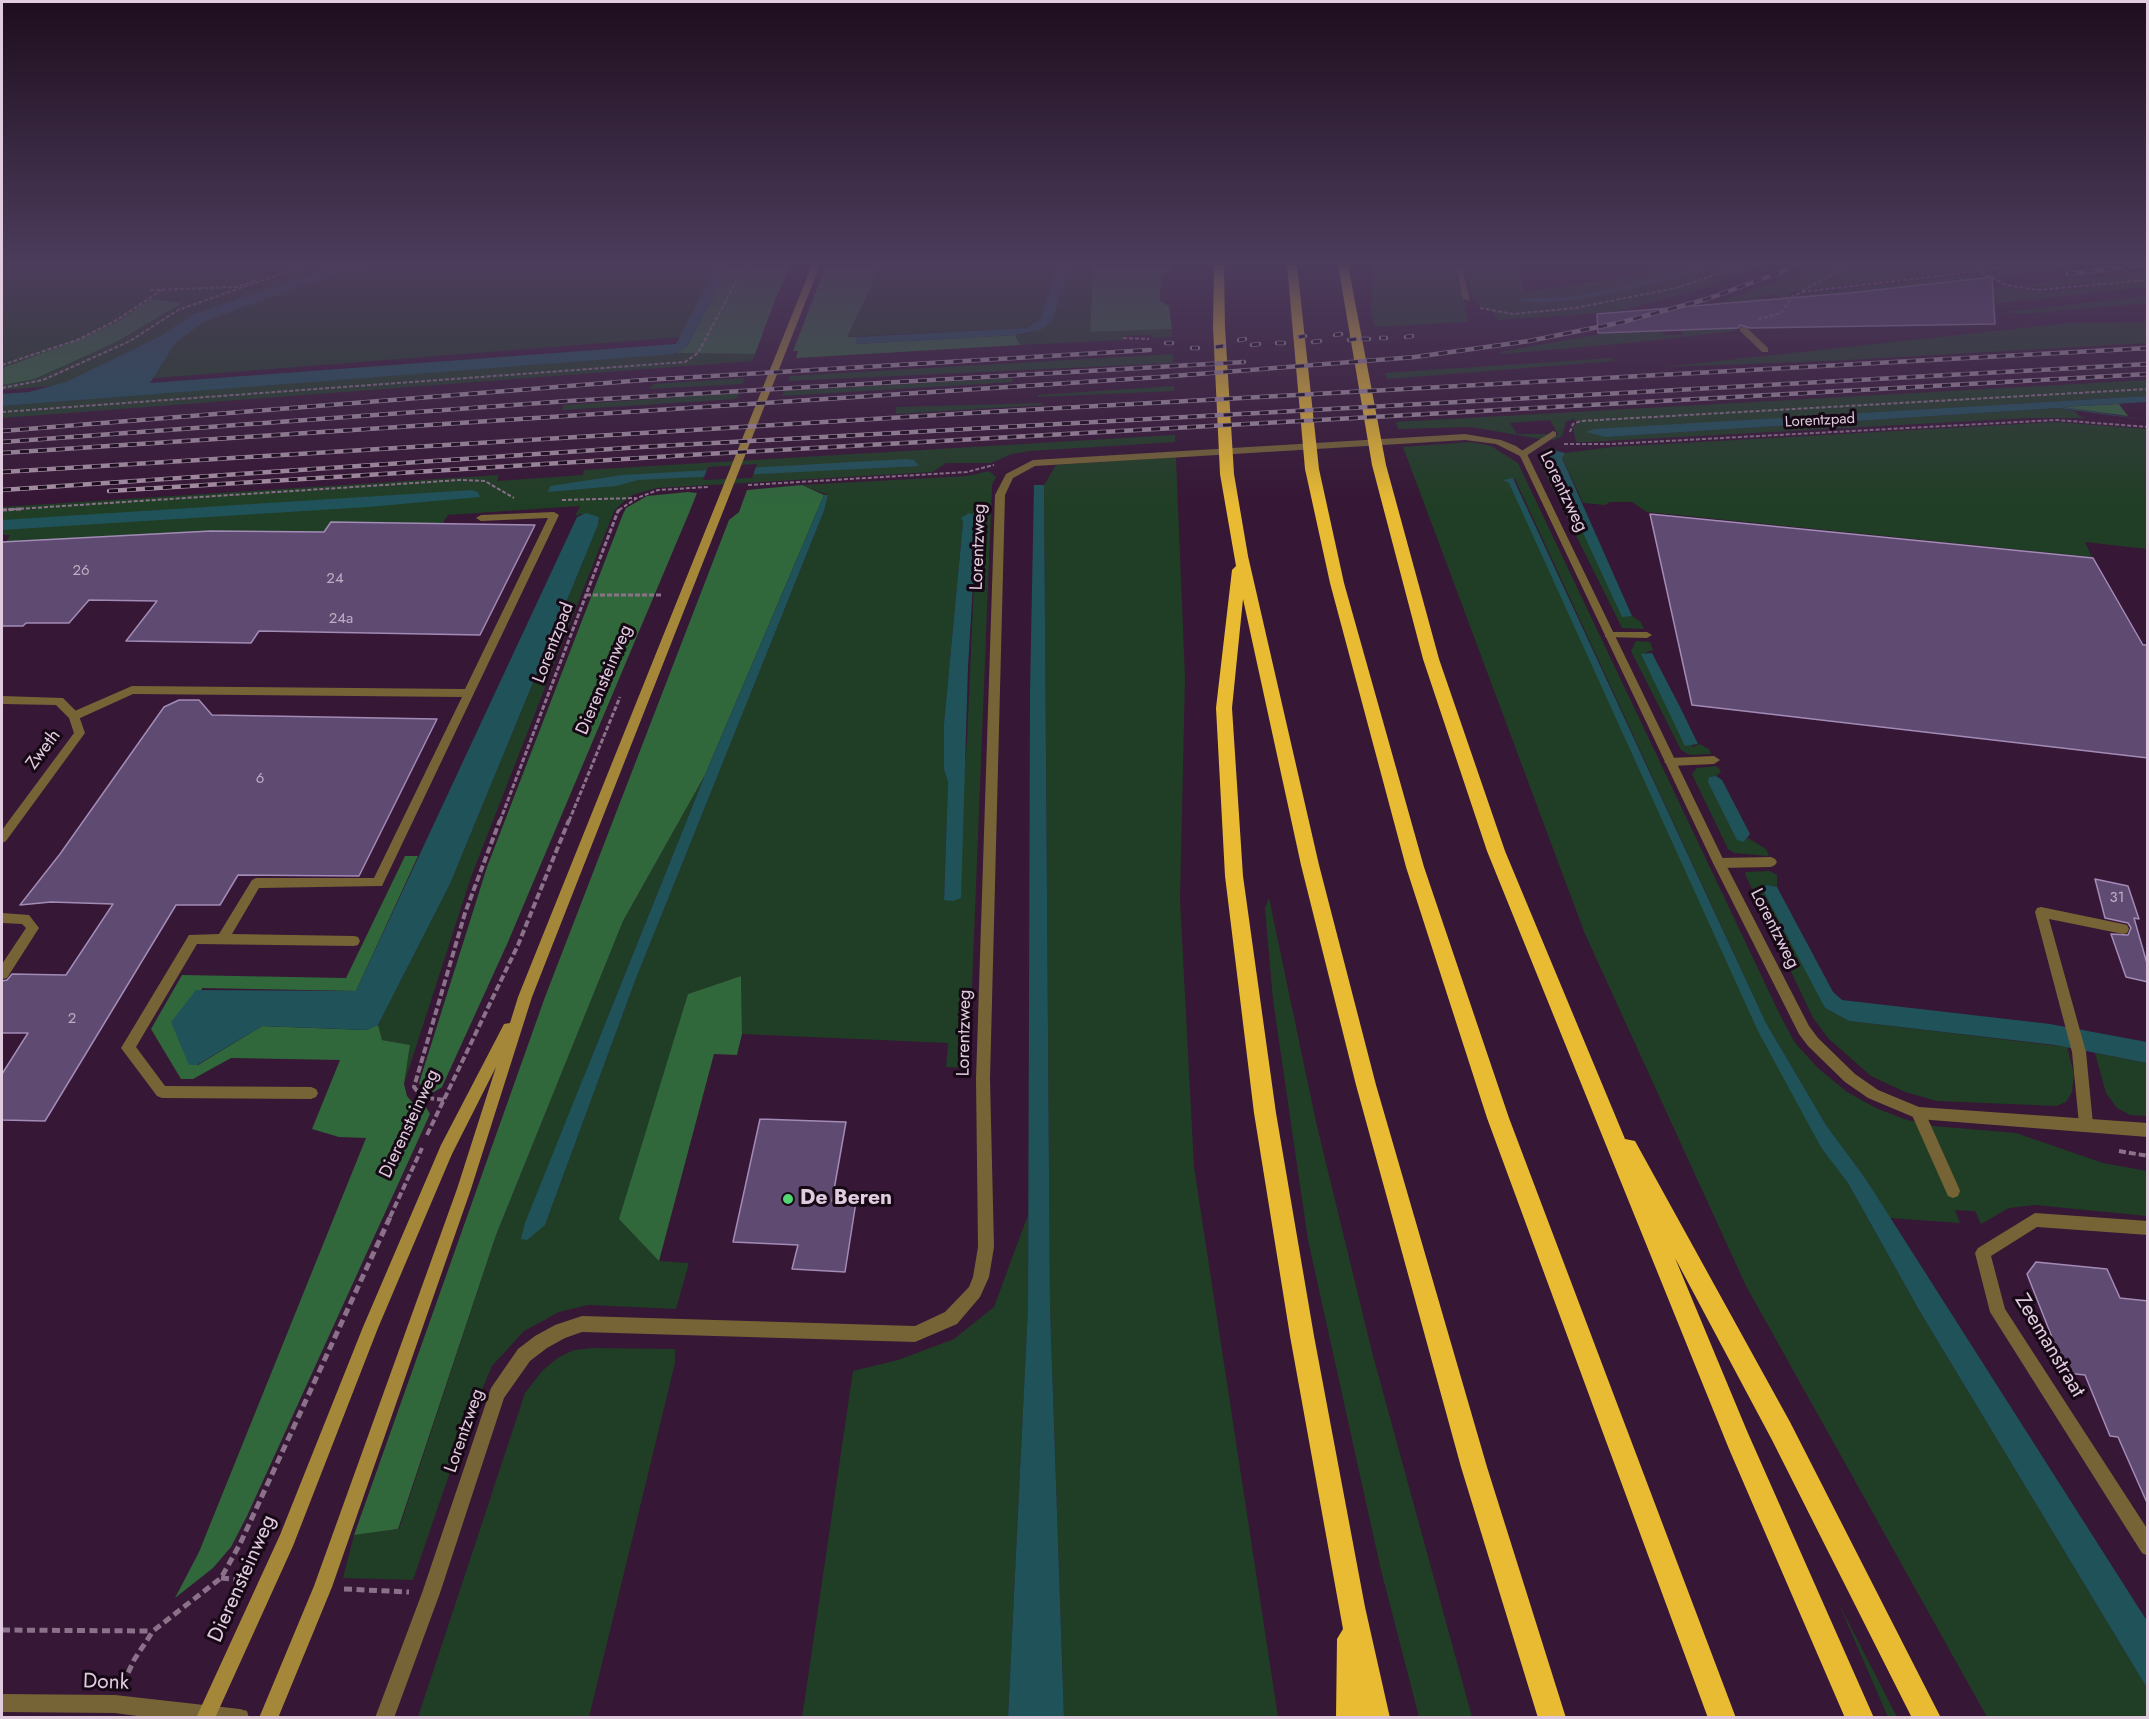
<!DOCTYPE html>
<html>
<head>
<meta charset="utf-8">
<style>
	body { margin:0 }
	#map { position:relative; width:2149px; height:1719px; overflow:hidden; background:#361735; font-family:Jost,sans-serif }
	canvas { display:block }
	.frame { position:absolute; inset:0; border:3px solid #e0ccde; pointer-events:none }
</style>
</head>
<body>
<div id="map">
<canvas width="2149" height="1719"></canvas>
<div class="frame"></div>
</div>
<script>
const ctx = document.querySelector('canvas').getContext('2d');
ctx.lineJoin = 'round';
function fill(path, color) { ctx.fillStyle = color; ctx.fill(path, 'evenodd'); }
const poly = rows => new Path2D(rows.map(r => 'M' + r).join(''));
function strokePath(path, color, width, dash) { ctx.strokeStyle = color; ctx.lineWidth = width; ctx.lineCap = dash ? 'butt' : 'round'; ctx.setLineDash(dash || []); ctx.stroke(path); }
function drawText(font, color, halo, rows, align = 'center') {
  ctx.font = font + ' Jost,sans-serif'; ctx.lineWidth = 6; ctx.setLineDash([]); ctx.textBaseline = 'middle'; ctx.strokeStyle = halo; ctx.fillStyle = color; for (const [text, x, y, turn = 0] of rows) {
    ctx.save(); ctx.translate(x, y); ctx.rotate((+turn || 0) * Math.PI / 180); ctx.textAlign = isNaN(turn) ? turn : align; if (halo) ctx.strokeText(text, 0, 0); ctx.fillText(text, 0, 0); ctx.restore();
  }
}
const green = poly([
	[2,265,780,265,733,333,2,390],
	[881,265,1057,265,1041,319,1027,328,847,337],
	[1069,265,1093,265,1090,332,1172,329,1172,337,1153,338,1151,335,1123,336,1124,340,1020,345,1015,335,1030,333,1053,319],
	[1373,265,1453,265,1465,303,1467,322,1375,327,1371,313],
	[1464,265,1517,265,1525,292,1635,275,1675,265,1700,265,1660,278,1599,291,1566,297,1521,298,1559,302,1644,286,1717,265,1767,265,1704,288,1616,312,1498,320,1491,310,1482,307,1473,299],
	[1820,265,2017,265,1799,291,1789,294,1786,299,1782,299,1776,294,1758,296,1763,301,1711,305],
	[2044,265,2061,265,2066,268,1993,277,1993,274,1998,271],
	[2147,270,2147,287,1882,316,1968,291,2007,287,2027,291,2049,292,2093,287,2089,283,2043,288,2017,285],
	[1964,275,1985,278,1797,298,1806,294],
	[2147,296,2147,303,2024,314,2003,312],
	[2147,322,2147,343,1829,361,1663,367,2069,323],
	[1737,328,1735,331,1639,342,1502,354,1500,352,1612,332,1662,330,1664,335,1683,335,1681,330],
	[676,353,755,354,752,361,2,418,2,406],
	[1173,354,1173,363,788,381,790,376],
	[1612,358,1615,361,1387,379,1385,373],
	[745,378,742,384,649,389,654,384],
	[1012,378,1013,382,782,396,784,391],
	[2147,380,2147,396,1801,417,1606,437,2058,408,2075,411,2079,416,2087,418,2028,418,1588,442,1576,442,1573,427,1579,423,1573,419,1566,422,1562,436,1554,440,1552,440,1558,434,1550,420,1510,423,1517,434,1548,434,1541,439,1471,427,1398,429,1396,422],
	[1174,386,1174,391,1038,397,1037,395],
	[739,393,736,399,562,410,563,405],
	[1042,403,1043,405,896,414,896,407],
	[2056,422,2147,429,2147,549,2085,542,2092,557,1647,512,1632,502,1610,502,1605,505,1583,503,1562,457,1565,453,1612,447],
	[1175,435,1175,442,1030,451,1012,454,991,463,946,463,933,472,657,488,632,495,621,504,614,511,471,877,404,1084,410,1045,382,1040,378,1025,450,884,598,525,599,517,581,514,575,516,580,506,448,515,442,524,324,532,211,531,6,542,10,535,2,535,2,507,499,475,497,481,583,475,584,470],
	[1471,442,1491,446,1518,463,1781,1017,1795,1043,1819,1069,1847,1092,1876,1108,1904,1119,1934,1126,2016,1133,2103,1163,2147,1171,2147,1216,2035,1205,2009,1208,1981,1224,1975,1211,1955,1210,1960,1223,1889,1218,1865,1178,1826,1125,1766,1023,1515,479,1505,482,1509,482,1822,1149,1848,1183,1919,1310,2147,1688,2147,1717,1987,1717,1746,1286,1585,934,1403,447],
	[1549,447,1559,451,1553,450,1622,616,1632,616,1641,622,1644,629,1622,628,1539,461,1538,456],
	[1176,457,1185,678,1180,900,1194,1167,1278,1717,1064,1717,1050,1306,1044,485,1056,465],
	[989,471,996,477,992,485,969,1062,964,1068,946,1067,948,1043,742,1034,741,976,688,994,659,1261,689,1263,676,1309,588,1305,559,1312,524,1331,492,1366,462,1437,413,1580,343,1578,354,1535,399,1529,496,1235,623,921,705,775,584,1076,545,1225,635,981,824,511,828,495,802,485,967,476],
	[977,516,967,740,953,901,944,899,948,782,944,769,944,723,963,522,961,518],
	[1636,641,1650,642,1653,650,1645,653,1693,747,1699,744,1709,749,1711,754,1690,755,1681,750,1631,651],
	[1717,766,1721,772,1716,776,1709,777,1744,842,1748,838,1766,849,1769,856,1734,853,1728,849,1692,774,1697,768],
	[1769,871,1777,875,1777,887,1767,885,1825,1008,1849,1021,2067,1047,2074,1074,2072,1092,2066,1102,2056,1106,1937,1101,1905,1092,1871,1076,1829,1039,1813,1018,1745,874,1746,872],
	[1269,898,1316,1122,1372,1352,1472,1717,1419,1717,1380,1566,1308,1240,1273,1000,1265,908],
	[2095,1053,2147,1063,2147,1116,2130,1115,2117,1108,2106,1093],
	[1028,1215,1028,1308,1008,1717,802,1718,853,1371,898,1360,954,1339,994,1307],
	[593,1348,675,1349,675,1363,589,1717,418,1717,525,1393,542,1371,559,1357,574,1350],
	[1838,1602,1897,1717,1888,1717]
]);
const forest = poly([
	[731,265,791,265,775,300,755,354,676,353,687,346],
	[826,265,881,265,847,337,856,337,856,344,1015,335,1020,345,796,358,798,351,793,351],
	[1093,265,1172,265,1171,271,1161,275,1160,301,1169,306,1172,329,1090,332],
	[150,299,182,303,116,342,61,367,34,379,2,385,2,368,76,341,119,321],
	[2119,404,2128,416,2062,407],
	[802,485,824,495,705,775,623,921,496,1235,398,1529,354,1535,545,997,729,520,739,512,747,490],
	[688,492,697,493,689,513,508,942,442,1087,434,1092,425,1091,419,1083,487,867,623,514,626,508,647,496],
	[405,856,418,856,356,991,202,988,190,1065,198,1065,262,1026,366,1030,378,1025,382,1040,410,1045,404,1084,407,1096,412,1102,426,1107,430,1114,247,1516,231,1547,213,1568,175,1598,199,1552,366,1138,339,1137,312,1129,340,1060,231,1058,193,1079,181,1079,151,1029,182,975,346,978],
	[741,976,742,1034,737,1055,714,1054,659,1261,619,1219,688,994]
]);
const water = poly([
	[336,265,417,265,349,269,205,321,175,343,150,383,676,344,717,265,731,265,687,346,674,354,2,406,2,394,29,392,66,382,161,336,192,315],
	[1057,265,1069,265,1053,319,1043,329,1015,335,856,344,856,337,1027,328,1041,319],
	[1700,265,1717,265,1644,286,1577,300,1540,303,1521,301,1520,298,1566,297,1599,291,1660,278],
	[2147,396,2147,402,2063,407,2147,420,2058,408,1606,437,1586,432,1594,429],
	[1553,450,1565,453,1562,458,1632,616,1622,617,1547,455,1548,451],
	[907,459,914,460,919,466,638,480,616,486,548,492,550,486,622,475],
	[1513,478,1766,1023,1826,1125,1865,1178,2147,1621,2147,1688,1919,1310,1848,1183,1822,1149,1758,1031,1509,483,1503,480],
	[1034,485,1044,485,1050,1306,1064,1718,1008,1717,1028,1307,1030,692],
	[472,490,478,492,480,497,368,507,2,530,2,520],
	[824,495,828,495,824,511,635,981,545,1225,527,1240,521,1239,525,1223,705,775],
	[586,513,599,517,598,525,450,884,378,1025,367,1030,262,1026,197,1065,189,1065,171,1022,196,990,356,991,577,517],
	[969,513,977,516,968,667,961,898,953,901,944,900,948,782,944,769,944,723,963,522,961,518],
	[1652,653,1680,707,1698,744,1685,746,1641,654],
	[1716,776,1722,780,1750,834,1744,842,1737,840,1708,782,1709,777],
	[1767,885,1777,887,1833,992,1842,1000,2050,1024,2147,1042,2147,1063,2055,1045,1849,1021,1825,1008,1762,888]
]);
const pier = poly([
	[757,464,752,478,703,480,708,467]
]);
const building = poly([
	[1992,277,1995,324,1750,328,1740,325,1738,328,1598,333,1597,314,1849,293,1992,277],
	[1650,514,2093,558,2143,645,2148,645,2148,758,1692,705,1650,514],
	[331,522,535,525,480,635,259,631,251,643,126,641,157,601,89,600,69,623,26,623,23,626,2,626,2,542,211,531,324,532,331,522],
	[179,700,199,700,212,715,437,719,359,876,238,875,220,905,176,905,45,1121,2,1120,2,1074,28,1033,2,1033,2,981,7,980,12,974,66,975,113,904,51,902,20,905,60,854,164,707,179,700],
	[2095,879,2128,886,2139,919,2134,918,2148,967,2148,982,2126,977,2111,934,2128,935,2131,928,2128,923,2105,918,2095,879],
	[760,1119,846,1122,832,1201,856,1202,845,1272,792,1269,798,1245,733,1242,760,1119],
	[2036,1262,2107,1269,2120,1298,2148,1301,2148,1505,2118,1437,2110,1436,2085,1375,2066,1373,2027,1274,2036,1262]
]);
const pathFar3 = poly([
	[1981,272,2006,285,2037,290,2148,280],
	[150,290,236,287,256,280],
	[1802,291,1849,265],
	[1480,308,1513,314,1575,308,1676,288,1744,265],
	[1758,319,1781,313,1793,296,1803,292,2030,265],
	[1123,338,1149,339],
	[2,365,77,340,117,320,163,289],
	[2,388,43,380,130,341,178,310,306,265],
	[2,412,685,362,698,353,745,265],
	[1570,432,1573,424,1581,421,2148,389],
	[1564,444,1611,444,2056,420,2148,427],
	[748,485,967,472,994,465],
	[562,500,636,498],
	[2,510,460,480,485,481,514,498],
	[619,510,637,498,658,490,708,487]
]);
const pathFar2 = poly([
	[2,510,21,509],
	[586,595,663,595],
	[500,821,618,511,621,509],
	[569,821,620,697]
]);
const pathFar1 = poly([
	[444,1100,422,1097,414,1087,465,913,500,820],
	[427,1135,518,945,569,820],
	[2119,1151,2148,1156],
	[390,1217,422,1148]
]);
const path = poly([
	[221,1578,244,1580],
	[344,1589,409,1592],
	[2,1630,152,1631],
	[123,1684,134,1660,153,1631,221,1578,240,1544,391,1215]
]);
const lane = poly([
	[1740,327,1746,327,1768,348,1768,352,1762,352,1740,331,1740,327],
	[1553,431,1556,432,1556,436,1526,456,1520,456,1520,452,1553,431],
	[554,512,559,515,382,886,259,888,232,934,354,936,358,937,360,941,358,945,354,946,197,944,136,1047,165,1086,311,1087,316,1089,318,1093,316,1097,311,1099,162,1098,157,1096,121,1048,189,935,219,934,252,880,256,878,374,878,462,697,133,694,78,719,70,719,69,716,70,713,132,686,465,689,548,518,481,521,476,518,481,515,554,512],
	[1609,632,1647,632,1652,635,1647,638,1605,637,1605,633,1609,632],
	[1714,756,1720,760,1714,764,1670,766,1664,762,1670,758,1714,756],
	[1771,857,1775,859,1777,862,1775,865,1771,867,1719,868,1715,866,1713,863,1715,860,1719,858,1771,857],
	[2041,907,2123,924,2127,925,2129,929,2127,933,2123,934,2049,919,2086,1052,2093,1124,2091,1129,2086,1131,2081,1129,2079,1124,2072,1052,2035,912,2037,908,2041,907],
	[2,913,29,915,39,928,7,978,2,979,2,964,26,928,22,924,2,923,2,913],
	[1918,1107,1923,1108,1958,1186,1960,1191,1958,1196,1953,1198,1948,1196,1911,1113,1913,1108,1918,1107]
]);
const street = poly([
	[1455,265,1462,265,1470,301,1463,299,1455,265],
	[1465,434,1501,440,1516,446,1527,454,1725,863,1809,1026,1818,1038,1855,1074,1878,1090,1919,1107,2148,1123,2148,1137,1918,1119,1868,1098,1845,1082,1808,1046,1799,1034,1713,863,1520,456,1496,444,1465,440,1035,466,1013,478,1005,495,990,1079,994,1247,989,1277,980,1297,957,1324,915,1342,582,1332,565,1338,547,1348,530,1361,504,1398,440,1593,394,1718,375,1718,422,1593,491,1388,518,1349,535,1336,555,1325,582,1316,915,1326,945,1312,969,1287,973,1277,978,1247,976,1079,995,495,1006,474,1033,460,1465,434],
	[2,696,63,698,78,713,85,733,6,841,2,843,2,830,74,733,69,718,56,705,2,704,2,696],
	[2035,1213,2148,1221,2148,1235,2037,1227,1991,1256,2005,1309,2148,1530,2148,1556,2142,1553,1990,1312,1975,1253,1978,1248,2035,1213],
	[2,1694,115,1695,240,1709,247,1711,249,1718,152,1718,115,1713,2,1712,2,1694]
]);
const secondary = poly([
	[812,265,820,265,532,997,471,1189,332,1587,278,1718,259,1718,314,1586,457,1189,496,1067,452,1154,378,1328,293,1546,215,1718,196,1718,280,1535,363,1327,441,1145,504,1024,510,1023,518,997,812,265]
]);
const highway = poly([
	[1214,265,1224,265,1225,327,1234,474,1248,556,1319,865,1376,1085,1487,1467,1566,1718,1538,1718,1461,1467,1356,1085,1301,865,1243,599,1232,708,1243,876,1276,1113,1314,1336,1365,1607,1390,1718,1336,1718,1337,1639,1343,1629,1290,1336,1254,1113,1225,876,1216,708,1232,570,1236,566,1220,474,1213,327,1214,265],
	[1287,265,1297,265,1319,469,1344,583,1424,867,1509,1118,1736,1718,1708,1718,1487,1118,1406,867,1330,583,1305,469,1287,265],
	[1338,265,1348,265,1386,465,1439,659,1505,851,1625,1139,1635,1141,1790,1422,1941,1718,1912,1718,1772,1440,1675,1258,1747,1431,1874,1718,1845,1718,1729,1449,1487,851,1423,659,1372,465,1338,265]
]);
const rail = poly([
	[2068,274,2143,265],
	[1335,335,1341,334],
	[1299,337,1305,336],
	[1406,337,1412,336],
	[1381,338,1386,338],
	[1362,339,1369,339],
	[1239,340,1245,339],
	[1349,340,1356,339],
	[1313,342,1320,341],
	[1166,343,1172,343],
	[1277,343,1284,343],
	[1252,345,1259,344],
	[1216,347,1223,346],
	[1192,348,1198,348],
	[2,431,644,380,1150,350],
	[2,442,568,401,1244,362],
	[2,453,1160,377,1415,357,1529,341,1623,322,1707,299,1800,265],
	[2,472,988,412,2148,348],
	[2,490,641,447,2148,364],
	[109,491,705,454,2148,374]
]);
const markers = [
	[788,1199,6,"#52d673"]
];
const farStreetnames = [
	["Lorentzpad",1820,421,-3]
];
const numberNames = [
	["26",81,571],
	["24",335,579],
	["24a",341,619],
	["6",260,779],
	["31",2117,898],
	["2",72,1019]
];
const streetNames = [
	["Lorentzweg",1563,492,64],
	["Lorentzweg",979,547,-88],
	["Lorentzpad",554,643,-69],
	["Dierensteinweg",605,680,-67],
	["Zweth",44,750,-53],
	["Lorentzweg",1774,929,63],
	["Lorentzweg",965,1033,-89],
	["Dierensteinweg",410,1124,-65],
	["Lorentzweg",465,1431,-71]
];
const nearPoinames = [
	["De Beren",800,1199]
];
const nearStreetnames = [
	["Zeemanstraat",2049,1346,59],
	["Dierensteinweg",243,1579,-66],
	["Donk",106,1683,2]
];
fill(green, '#203e25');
fill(forest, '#30673b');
fill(water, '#20525a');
fill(pier, '#361735');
fill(building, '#5f4a71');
strokePath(building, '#a28bb6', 1.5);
strokePath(pathFar3, '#8b728a', 2, [4, 2]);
strokePath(pathFar2, '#8b728a', 3, [5, 2]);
strokePath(pathFar1, '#8b728a', 4, [7, 3]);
strokePath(path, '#8b728a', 5, [8, 4.5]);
fill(lane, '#766436');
fill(street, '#766436');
fill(secondary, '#a48739');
fill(highway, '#e9bb33');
strokePath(rail, '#a890a6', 4.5);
strokePath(rail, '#160815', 3, [9]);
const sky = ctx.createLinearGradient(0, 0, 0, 505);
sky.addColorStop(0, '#1e0d1d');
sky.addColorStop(0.52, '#4c3c5c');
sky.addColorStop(1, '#4c3c5c00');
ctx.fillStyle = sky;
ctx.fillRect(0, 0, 2149, 505);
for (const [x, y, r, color] of markers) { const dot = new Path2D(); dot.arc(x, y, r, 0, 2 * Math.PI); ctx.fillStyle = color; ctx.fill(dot); strokePath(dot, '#160815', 2); }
drawText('15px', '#e0ccde', '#160815', farStreetnames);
drawText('15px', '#c0acc3', null, numberNames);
drawText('18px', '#e0ccde', '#160815', streetNames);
drawText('bold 21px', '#e0ccde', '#160815', nearPoinames, 'left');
drawText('21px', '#e0ccde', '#160815', nearStreetnames);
</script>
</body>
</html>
